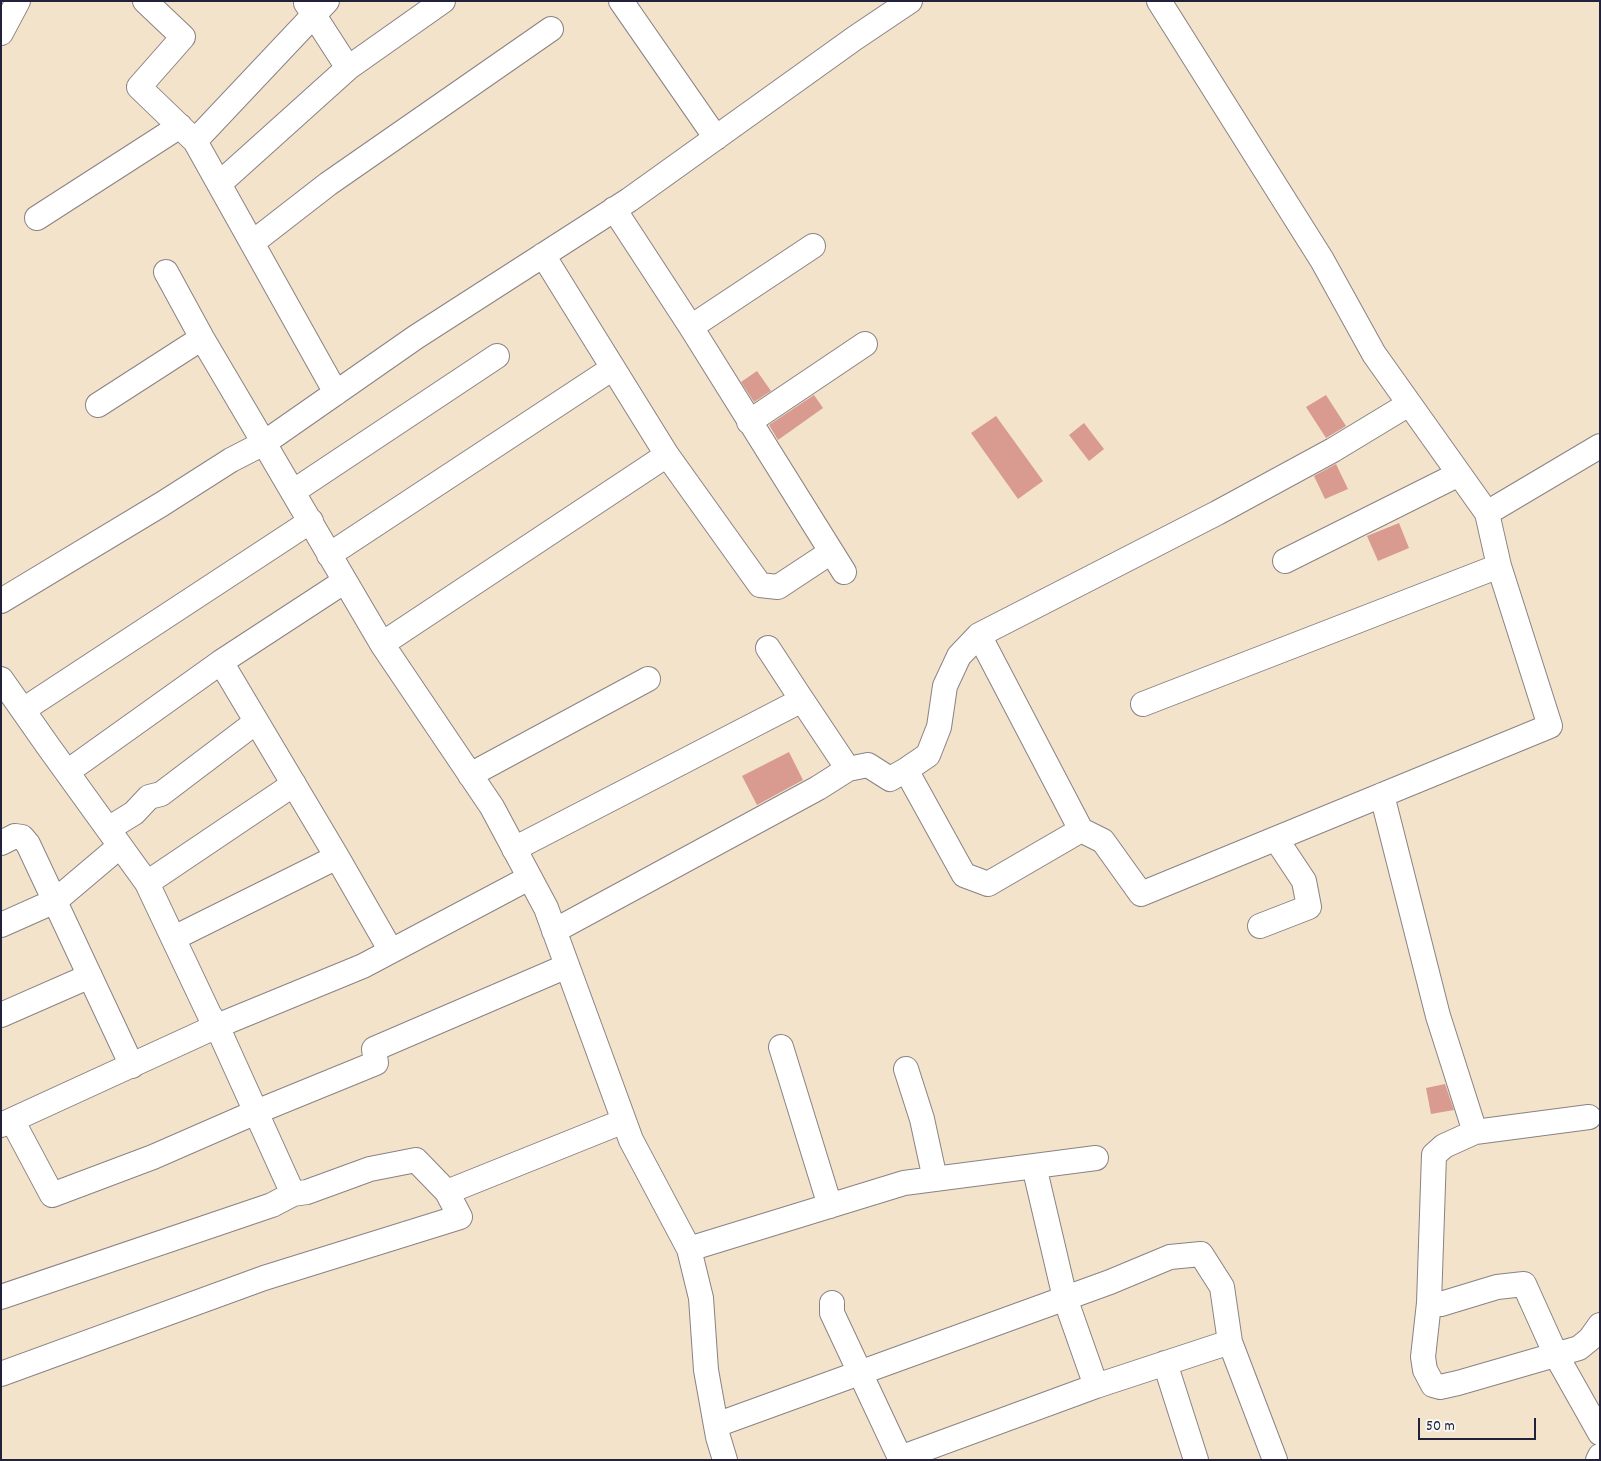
<!DOCTYPE html>
<html>
<head>
<meta charset="utf-8">
<style>
	body { margin:0 }
	#map { position:relative; width:1601px; height:1461px; overflow:hidden; background:#f3e3cb; font-family:Dekko,sans-serif }
	canvas { display:block }
	.frame { position:absolute; inset:0; border:2px solid #22223b; pointer-events:none }
	.scale { position:absolute; left:1418px; top:1418px; width:118px; height:22px; box-sizing:border-box; border:2px solid #22223b; border-top:0; padding-left:6px; font-size:15px; line-height:18px; white-space:nowrap; color:#22223b; -webkit-text-stroke:4px #f6f6f2; paint-order:stroke }
</style>
</head>
<body>
<div id="map">
<canvas width="1601" height="1461"></canvas>
<div class="frame"></div>
<div class="scale">50 m</div>
</div>
<script>
const ctx = document.querySelector('canvas').getContext('2d');
ctx.lineJoin = 'round';
function fill(path, color) { ctx.fillStyle = color; ctx.fill(path, 'evenodd'); }
const poly = rows => new Path2D(rows.map(r => 'M' + r).join(''));
function strokePath(path, color, width, dash) { ctx.strokeStyle = color; ctx.lineWidth = width; ctx.lineCap = dash ? 'butt' : 'round'; ctx.setLineDash(dash || []); ctx.stroke(path); }
const building = poly([
	[757,371,771,391,754,402,741,382],
	[814,395,823,408,778,440,769,425],
	[1326,395,1346,426,1326,438,1306,407],
	[996,416,1043,481,1018,499,971,433],
	[1084,423,1104,449,1089,461,1069,435],
	[1336,464,1348,489,1325,499,1314,476],
	[1399,523,1409,548,1378,561,1367,536],
	[789,752,803,780,757,805,742,776],
	[1445,1084,1454,1110,1431,1114,1426,1088]
]);
const minor = poly([
	[145,1,183,37,139,87,195,141,336,393],
	[621,1,716,138],
	[1159,1,1322,260,1374,354,1487,513,1600,446],
	[306,3,348,68],
	[1,33,18,1],
	[195,141,327,1],
	[219,184,348,68,443,1],
	[614,209,691,327,844,572],
	[37,218,180,126],
	[252,243,328,184,551,29],
	[166,272,202,338,264,443,416,337,629,200,855,38,910,1],
	[691,327,813,246],
	[98,405,202,338],
	[749,422,865,344],
	[667,455,760,585,778,587,831,552],
	[294,491,497,356],
	[329,555,613,368],
	[1285,561,1459,474],
	[1,601,162,504,231,460,264,443,382,644,492,807,546,908,631,1140,689,1249,701,1298,706,1370,718,1437,725,1460],
	[979,635,1081,830,1103,841,1141,894,1550,726,1499,566],
	[382,644,667,455,543,255],
	[768,648,802,700],
	[221,662,337,857,391,951],
	[1,679,48,746,147,883,209,1014,217,1026,363,966,529,878],
	[1143,704,1499,566,1487,513],
	[23,710,311,521],
	[906,770,964,875,988,884,1081,830],
	[67,772,221,662,345,581],
	[470,775,648,679],
	[1382,795,1438,1016,1475,1132],
	[108,829,134,813,149,797,161,794,256,722],
	[1,843,15,836,22,837,28,844,132,1066],
	[514,849,802,700,848,769],
	[147,883,294,784],
	[1,925,55,901,120,846],
	[1260,926,1309,907,1304,881,1276,839],
	[554,931,818,788,848,769,868,765,890,779,906,770,928,755,939,727,945,686,959,656,979,635,1217,513,1333,450,1409,404],
	[174,938,337,857],
	[1,1015,90,976],
	[781,1047,830,1206],
	[906,1069,922,1119,935,1179],
	[1589,1117,1475,1132,1444,1146,1434,1155,1429,1303,1423,1357,1425,1370,1433,1385,1440,1387,1458,1383,1579,1348,1590,1339,1600,1325],
	[12,1120,52,1195,153,1157,256,1112,376,1063,374,1049,567,966],
	[1,1125,217,1026,293,1194],
	[1034,1166,1065,1298,1096,1386],
	[689,1249,904,1183,1096,1158],
	[1,1297,272,1205,293,1194,307,1192,370,1169,416,1160,447,1192],
	[832,1303,832,1313,901,1460],
	[1429,1303,1441,1304,1497,1287,1524,1284,1556,1355,1600,1433],
	[1165,1363,1196,1460],
	[1,1374,264,1278,460,1217,447,1192,624,1121],
	[716,1425,1110,1282,1170,1257,1201,1254,1222,1287,1230,1342,1275,1460],
	[900,1458,1096,1386,1230,1342],
	[1598,1460,1600,1456]
]);
fill(building, '#d99a90');
strokePath(minor, '#8a8283', 26);
strokePath(minor, '#fff', 24);
</script>
</body>
</html>
